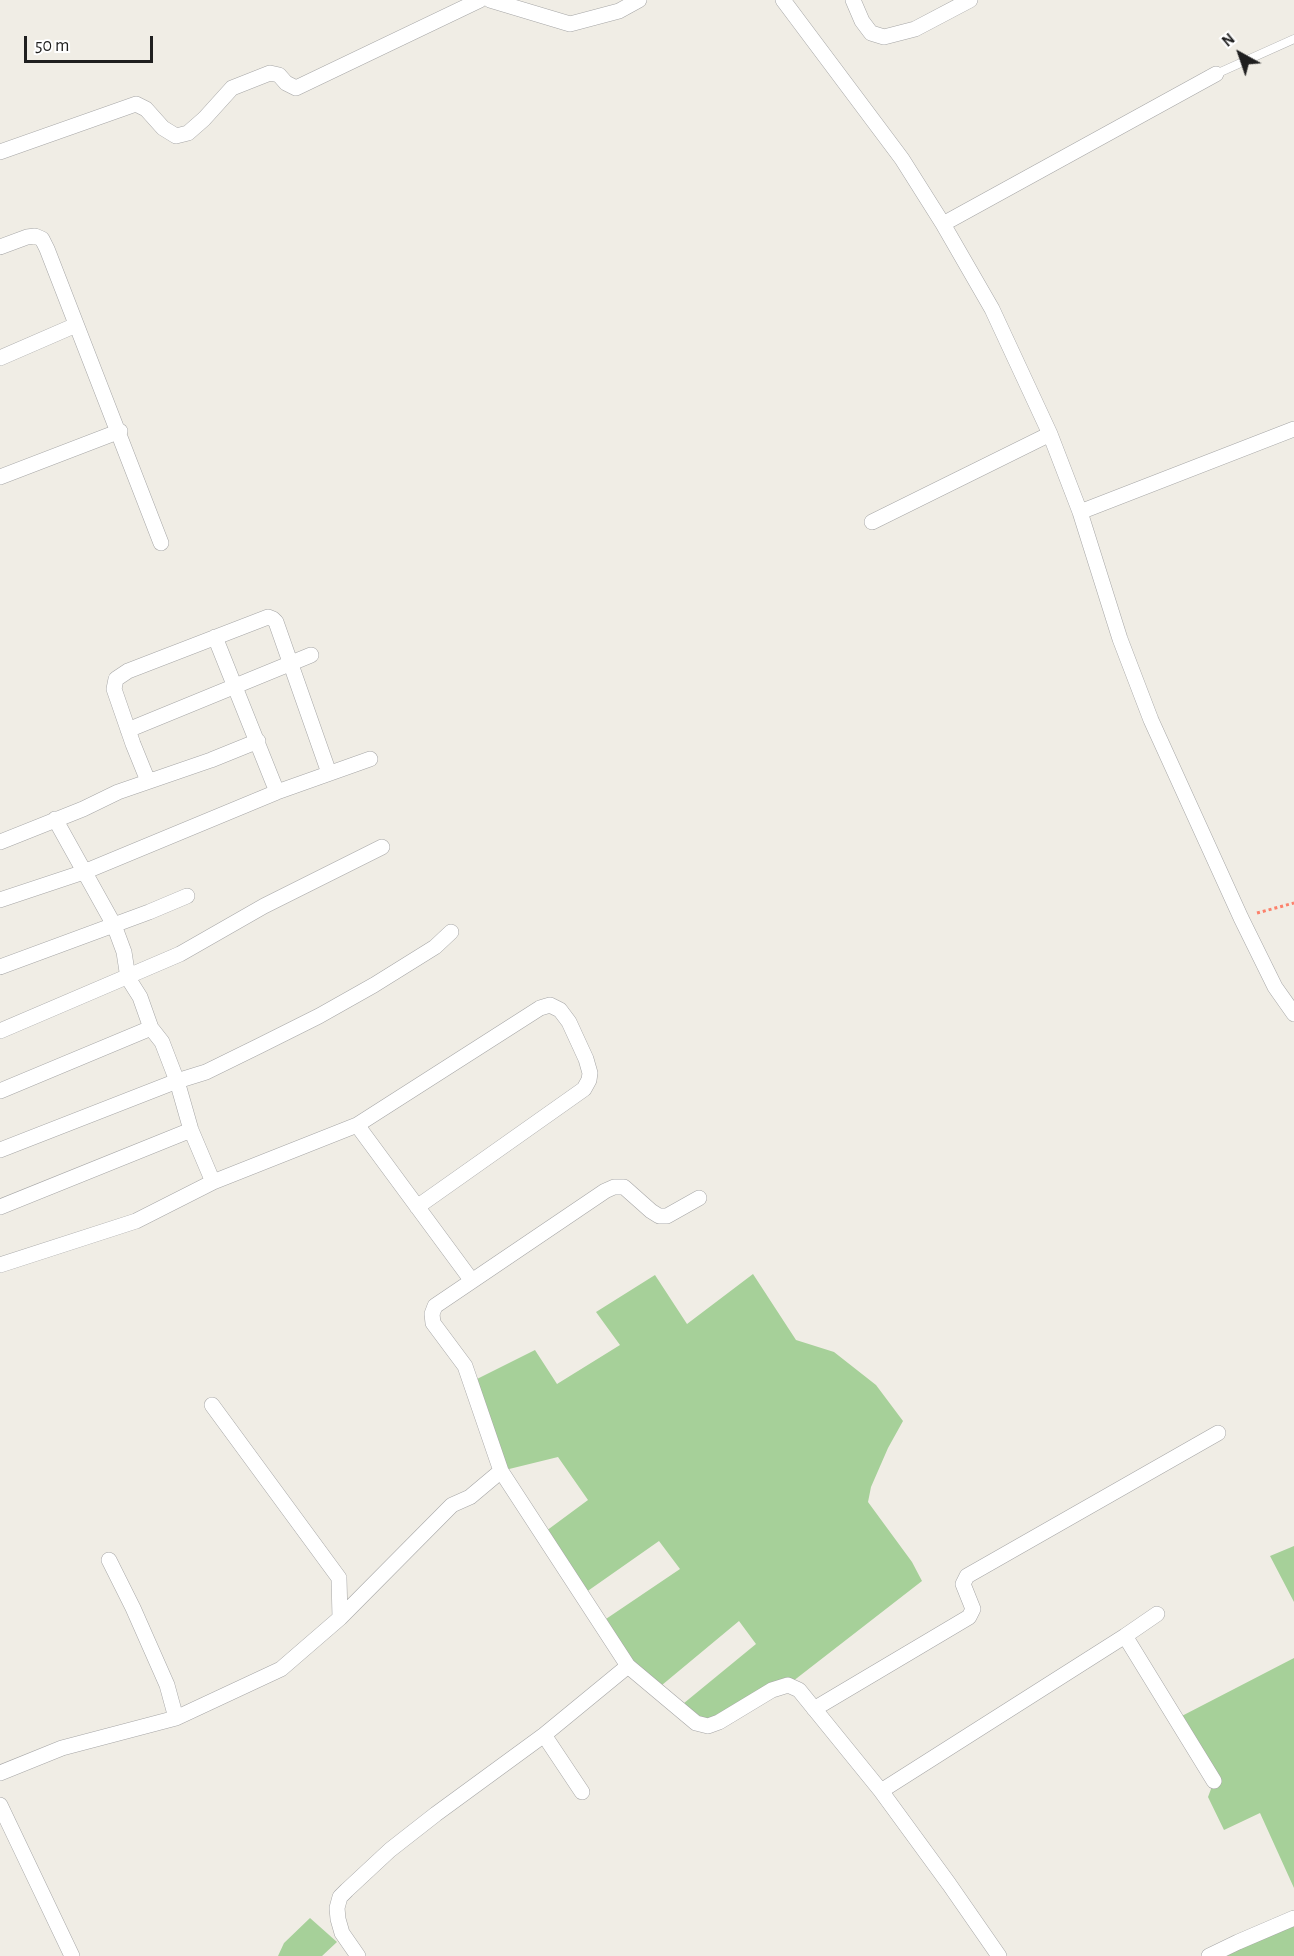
<!DOCTYPE html>
<html>
<head>
<meta charset="utf-8">
<style>
	body { margin:0 }
	#map { position:relative; width:1294px; height:1956px; overflow:hidden; background:#f0ede5; font-family:"Alegreya Sans",sans-serif }
	canvas { display:block }
	.north { position:absolute; left:1210px; top:24px; width:60px; height:60px; -webkit-text-stroke:4px #fff; paint-order:stroke; rotate:320deg; font-size:16px; font-weight:700; line-height:24px; text-align:center; color:#1f1f1f }
	.north::after { content:''; display:block; margin:auto; width:21px; height:27px; background:#1f1f1f; clip-path:polygon(50% 0,100% 100%,50% 72%,0 100%) }
	.scale { position:absolute; left:24px; top:36px; width:129px; height:27px; box-sizing:border-box; border:3px solid #1f1f1f; border-top:0; padding-left:8px; font-size:18px; line-height:21px; white-space:nowrap; color:#1f1f1f; -webkit-text-stroke:4px #fff; paint-order:stroke }
</style>
</head>
<body>
<div id="map">
<canvas width="1294" height="1956"></canvas>
<div class="north">N</div>
<div class="scale">50 m</div>
</div>
<script>
const ctx = document.querySelector('canvas').getContext('2d');
ctx.lineJoin = 'round';
function fill(path, color) { ctx.fillStyle = color; ctx.fill(path, 'evenodd'); }
const poly = rows => new Path2D(rows.map(r => 'M' + r).join(''));
function strokePath(path, color, width, dash) { ctx.strokeStyle = color; ctx.lineWidth = width; ctx.lineCap = dash ? 'butt' : 'round'; ctx.setLineDash(dash || []); ctx.stroke(path); }
const forest = poly([
	[753,1274,796,1340,834,1352,876,1385,903,1421,888,1448,871,1487,868,1502,912,1562,922,1581,788,1685,708,1726,678,1708,756,1644,739,1621,656,1690,600,1623,680,1569,659,1541,582,1595,542,1534,588,1500,558,1457,501,1471,471,1382,535,1350,557,1384,620,1345,596,1312,655,1275,687,1324],
	[1294,1546,1294,1602,1270,1556],
	[1294,1658,1294,1888,1260,1813,1224,1830,1208,1797,1214,1781,1176,1719],
	[310,1918,337,1942,322,1956,278,1956,284,1943],
	[1294,1918,1294,1956,1210,1956]
]);
const path = poly([
	[1257,913,1294,903]
]);
const service = poly([
	[1216,74,1294,39]
]);
const minor = poly([
	[490,0,570,24,619,11,639,0],
	[783,0,902,159,943,224,992,309,1050,434,1080,512,1120,639,1151,720,1241,918,1275,987,1294,1014],
	[853,0,862,21,871,33,884,37,915,29,970,0],
	[0,152,136,104,146,109,163,128,176,136,188,133,204,119,232,88,270,73,279,75,286,83,296,88,480,0],
	[943,224,1216,74],
	[0,247,27,237,35,236,42,239,47,249,161,543],
	[0,358,76,325],
	[0,477,120,431],
	[1080,512,1294,429],
	[872,522,1050,434],
	[215,637,277,792],
	[128,730,311,655],
	[148,781,133,744,114,689,116,679,128,671,268,617,273,619,276,622,329,773],
	[55,819,114,925,124,952,128,978,140,997,151,1028,162,1042,177,1081,191,1130,213,1182],
	[0,842,83,809,118,792,211,760,258,741],
	[0,900,84,872,277,792,370,759],
	[0,967,149,912,187,896],
	[0,1031,180,954,264,906,382,847],
	[0,1091,151,1028],
	[357,1125,472,1281],
	[0,1150,177,1081,206,1072,259,1046,319,1016,374,985,435,947,451,932],
	[699,1198,667,1216,659,1216,651,1211,624,1187,614,1187,605,1191,435,1306,432,1314,433,1323,465,1366,501,1471,628,1666,696,1723,708,1726,719,1722,772,1690,788,1685,799,1690,881,1791,949,1884,999,1956],
	[0,1207,191,1130],
	[0,1265,136,1221,213,1182,357,1125,540,1008,550,1005,560,1010,569,1022,586,1059,590,1073,589,1080,584,1089,417,1207],
	[212,1405,339,1578,340,1618],
	[109,1560,133,1608,167,1685,176,1718],
	[1125,1636,1214,1781],
	[814,1709,969,1617,973,1609,963,1584,967,1576,1218,1433],
	[544,1735,582,1792],
	[0,1773,62,1748,176,1718,281,1669,340,1618,452,1505,470,1497,501,1471],
	[881,1791,1125,1636,1157,1614],
	[0,1805,72,1956],
	[358,1956,342,1933,338,1919,337,1908,340,1897,347,1890,390,1850,436,1814,544,1735,628,1666],
	[1209,1956,1238,1942,1294,1918]
]);
fill(forest, '#a6d099');
strokePath(service, '#a6a6a6', 9);
strokePath(minor, '#a6a6a6', 16);
strokePath(path, '#fc816b', 3, [3, 3]);
strokePath(service, '#fff', 8);
strokePath(minor, '#fff', 15);
</script>
</body>
</html>
